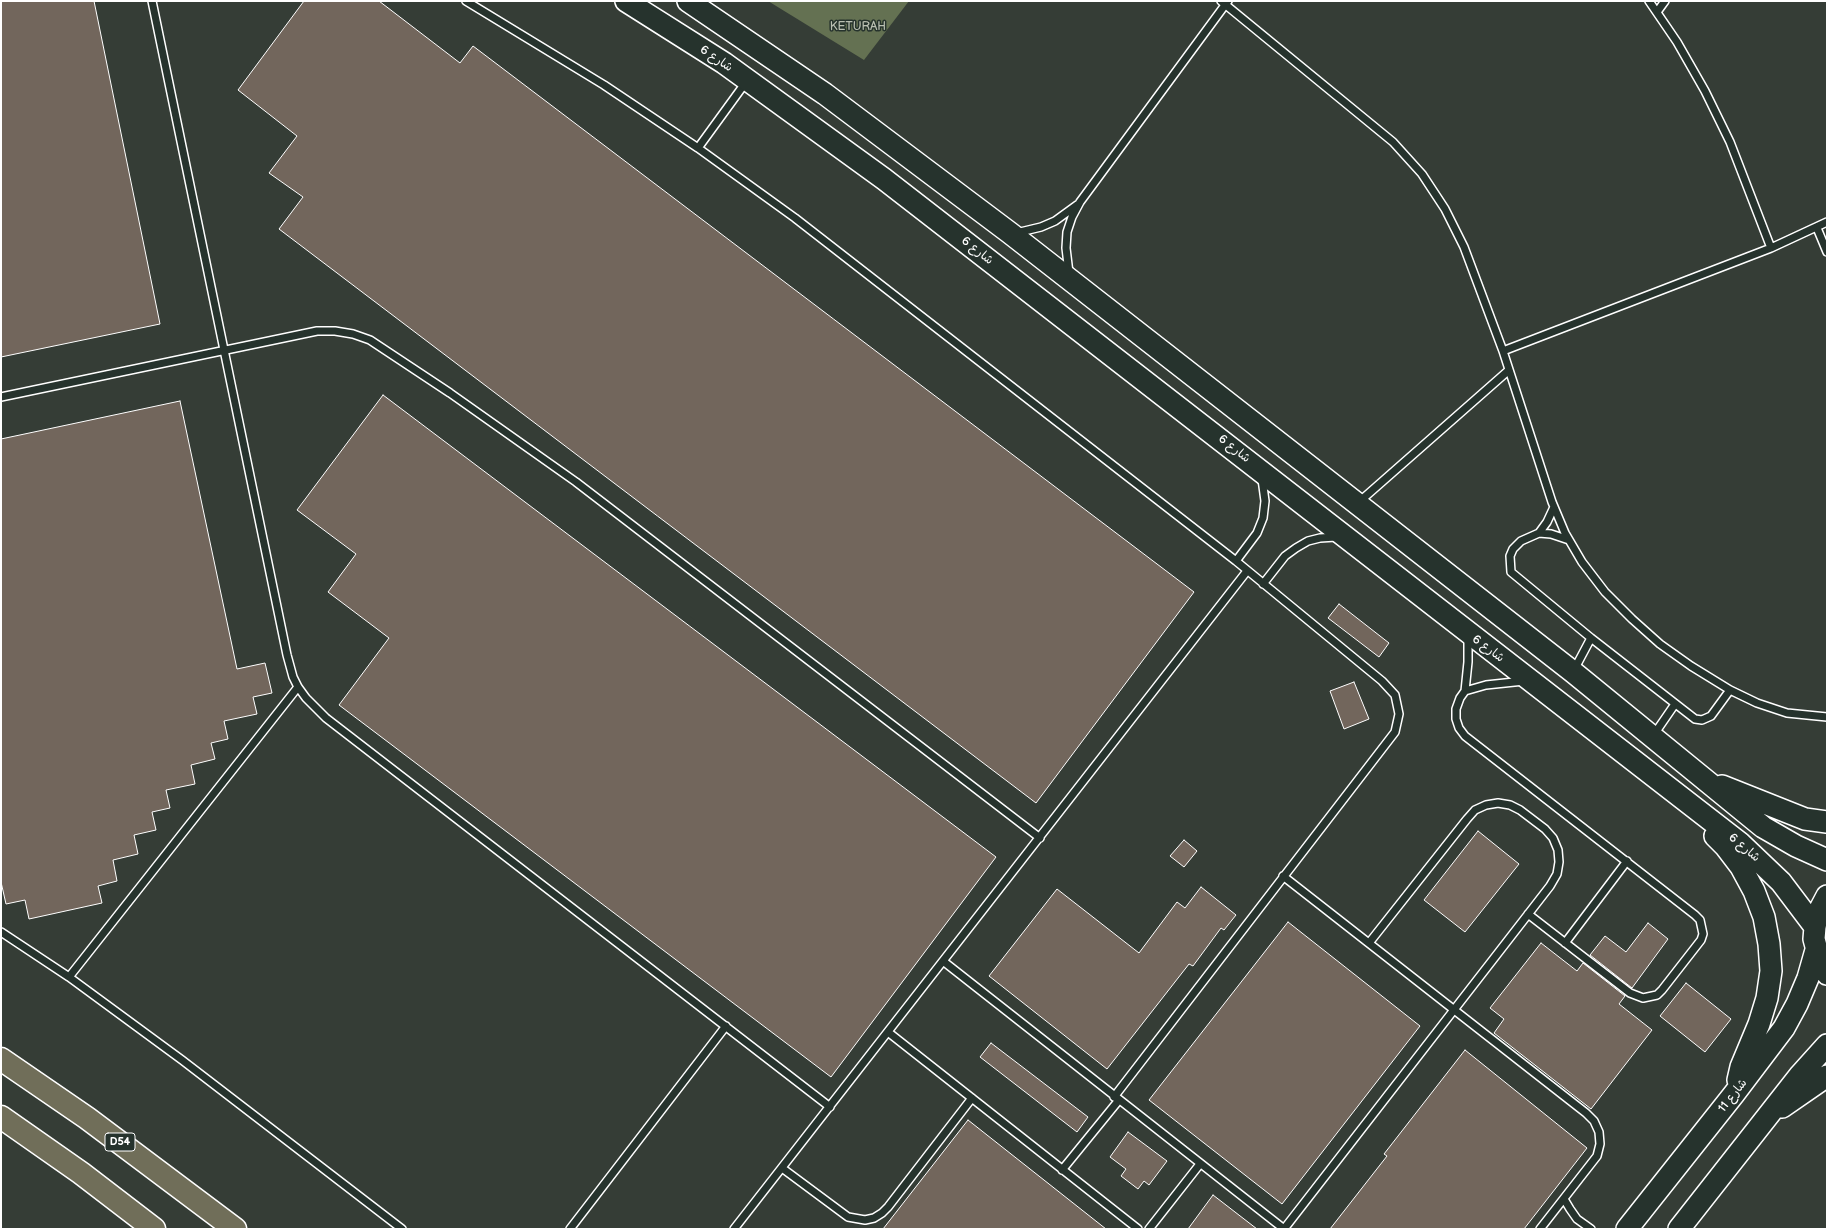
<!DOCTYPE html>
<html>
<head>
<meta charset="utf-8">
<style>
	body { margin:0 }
	#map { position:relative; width:1828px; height:1230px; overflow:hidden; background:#353d36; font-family:"Balsamiq Sans",sans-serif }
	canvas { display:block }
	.frame { position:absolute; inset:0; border:2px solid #fff; pointer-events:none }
</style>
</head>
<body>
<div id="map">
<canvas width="1828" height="1230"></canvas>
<div class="frame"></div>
</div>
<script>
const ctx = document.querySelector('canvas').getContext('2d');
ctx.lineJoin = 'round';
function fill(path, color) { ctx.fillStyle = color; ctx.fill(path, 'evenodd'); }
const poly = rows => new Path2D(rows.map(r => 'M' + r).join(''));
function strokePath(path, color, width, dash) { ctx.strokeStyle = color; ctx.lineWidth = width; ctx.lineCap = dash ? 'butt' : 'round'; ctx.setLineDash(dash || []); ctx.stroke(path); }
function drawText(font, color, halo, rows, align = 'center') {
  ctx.font = font + ' "Balsamiq Sans","Playpen Sans Arabic",sans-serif'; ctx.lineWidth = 3; ctx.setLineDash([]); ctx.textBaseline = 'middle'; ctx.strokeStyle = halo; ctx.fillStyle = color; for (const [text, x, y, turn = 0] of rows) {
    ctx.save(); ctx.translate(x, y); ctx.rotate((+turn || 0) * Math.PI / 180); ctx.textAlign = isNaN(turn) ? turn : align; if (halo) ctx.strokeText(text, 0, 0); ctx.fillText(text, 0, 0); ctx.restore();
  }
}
const green = poly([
	[768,1,909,1,864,60]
]);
const building = poly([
	[1,1,94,1,160,324,1,357,1,1],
	[304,1,379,1,460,63,473,46,1194,592,1036,803,279,229,303,197,269,173,297,136,238,90,304,1],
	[383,395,996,857,831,1077,339,705,389,638,328,592,356,554,297,510,383,395],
	[180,401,237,669,265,663,272,693,253,697,257,714,224,721,228,739,211,743,215,759,191,765,195,784,166,790,170,808,152,812,156,830,134,835,138,854,113,860,117,881,98,886,102,903,29,919,25,900,6,904,1,882,1,439,180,401],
	[1339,604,1389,643,1379,657,1328,618,1339,604],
	[1354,682,1369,719,1344,729,1330,691,1354,682],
	[1478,831,1519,864,1465,932,1424,900,1478,831],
	[1184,840,1197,851,1184,867,1170,856,1184,840],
	[1201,887,1236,915,1224,930,1221,928,1193,966,1189,964,1107,1069,989,976,1057,889,1139,953,1177,902,1185,908,1201,887],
	[1288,922,1420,1026,1282,1204,1149,1100,1288,922],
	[1648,923,1668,939,1632,988,1590,955,1605,936,1626,952,1648,923],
	[1541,943,1577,971,1583,963,1625,996,1619,1004,1652,1030,1591,1109,1494,1033,1504,1019,1490,1008,1541,943],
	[1686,983,1731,1019,1705,1052,1660,1016,1686,983],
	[991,1043,1088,1117,1077,1132,980,1057,991,1043],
	[1465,1050,1587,1148,1524,1229,1330,1229,1387,1156,1384,1154,1465,1050],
	[968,1120,1106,1229,883,1229,968,1120],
	[1128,1132,1167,1161,1149,1185,1144,1181,1138,1189,1121,1176,1126,1169,1110,1157,1128,1132],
	[1213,1195,1257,1229,1188,1229,1213,1195]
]);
const lane = poly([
	[152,1,287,655,293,677,298,687,306,698,326,718,830,1107],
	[466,1,604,85,698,148,795,218,1236,561,1382,681,1395,695,1399,714,1395,732,1114,1097],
	[1221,1,1393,142,1422,174,1445,209,1464,247,1503,351,1552,502,1565,533,1582,562,1605,592,1632,619,1660,644,1691,666,1730,690,1757,703,1787,713,1827,717],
	[1649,1,1677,42,1705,91,1730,142,1771,248],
	[1657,12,1665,1],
	[698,148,746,82],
	[1817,228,1827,252],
	[1016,233,1041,227,1055,221,1077,205],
	[1069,273,1066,248,1067,232,1072,217,1080,202,1228,1],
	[1503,351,1771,248,1827,222],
	[1,397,317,331,335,331,353,334,370,340,450,393,576,482,1040,838],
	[1359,502,1509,370],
	[1554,507,1547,522,1539,533,1521,541,1513,549,1510,556,1511,572,1591,638,1695,719,1702,720,1711,716,1730,690],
	[1539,533,1551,534,1569,540],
	[1236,561,1257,533,1263,518,1265,501,1262,479],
	[1263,584,1285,556,1296,548,1308,541,1320,538,1336,537],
	[1468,638,1468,662,1465,691,1460,698,1456,709,1456,719,1459,728,1465,736,1695,915,1700,920,1703,934,1701,940,1662,990,1657,995,1643,998,1630,993,1528,914],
	[1574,670,1591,638],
	[1465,691,1486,685,1524,681],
	[1653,736,1675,704],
	[1283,876,1586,1113,1594,1121,1599,1132,1600,1144,1597,1156,1540,1229],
	[1,932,69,977,182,1060,402,1229],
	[1565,943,1627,861],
	[943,961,1284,1229],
	[69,977,298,687],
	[888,1032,1138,1229],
	[782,1168,848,1217,865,1220,874,1218,882,1213,888,1207,972,1098],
	[1062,1170,1119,1100],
	[1564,1199,1570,1209,1577,1219,1591,1229],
	[570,1229,726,1026],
	[734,1229,1247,571],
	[1149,1229,1200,1164],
	[1284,1229,1550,886,1557,874,1559,862,1558,850,1553,838,1545,829,1520,810,1510,805,1498,803,1486,805,1475,810,1467,819,1369,943]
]);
const secondary = poly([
	[626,1,724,63,884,179,1740,843,1781,882,1815,927],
	[688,1,825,94,1010,233,1573,672,1763,827,1796,846,1827,860],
	[1722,786,1805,819,1827,822],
	[1715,836,1725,846,1741,867,1754,891,1764,917,1769,944,1771,971,1767,998,1759,1024,1741,1067,1738,1080],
	[1827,896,1818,913,1815,927,1814,939,1821,965,1827,974],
	[1782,1107,1827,1076],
	[1627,1229,1734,1094,1784,1028,1797,1004,1808,978,1816,950],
	[1679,1229,1800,1075,1827,1045]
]);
const primary = poly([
	[1,1059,87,1118,235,1229],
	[1,1117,81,1173,154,1229]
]);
const shields = [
	[120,1142,30]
];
const shieldNames = [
	["D54",120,1142]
];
const parkNames = [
	["KETURAH",858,27]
];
const streetNames = [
	["شارع 6",716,59,34],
	["شارع 6",977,251,38],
	["شارع 6",1234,449,38],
	["شارع 6",1488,649,37],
	["شارع 6",1744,848,40],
	["شارع 11",1733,1096,-52]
];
fill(green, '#647152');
fill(building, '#72665c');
strokePath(building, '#fff', 1);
strokePath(lane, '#fff', 10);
strokePath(secondary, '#fff', 24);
strokePath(primary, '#fff', 25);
strokePath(lane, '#26332d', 7);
strokePath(secondary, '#26332d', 21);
strokePath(primary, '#706e59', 22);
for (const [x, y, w] of shields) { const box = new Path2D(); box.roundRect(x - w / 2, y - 9, w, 18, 3); ctx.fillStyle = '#26332d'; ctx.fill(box); strokePath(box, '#fff', 1); }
drawText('bold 11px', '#fff', null, shieldNames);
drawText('12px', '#b9bfb1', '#26332d', parkNames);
drawText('12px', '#fff', '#26332d', streetNames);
</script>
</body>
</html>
